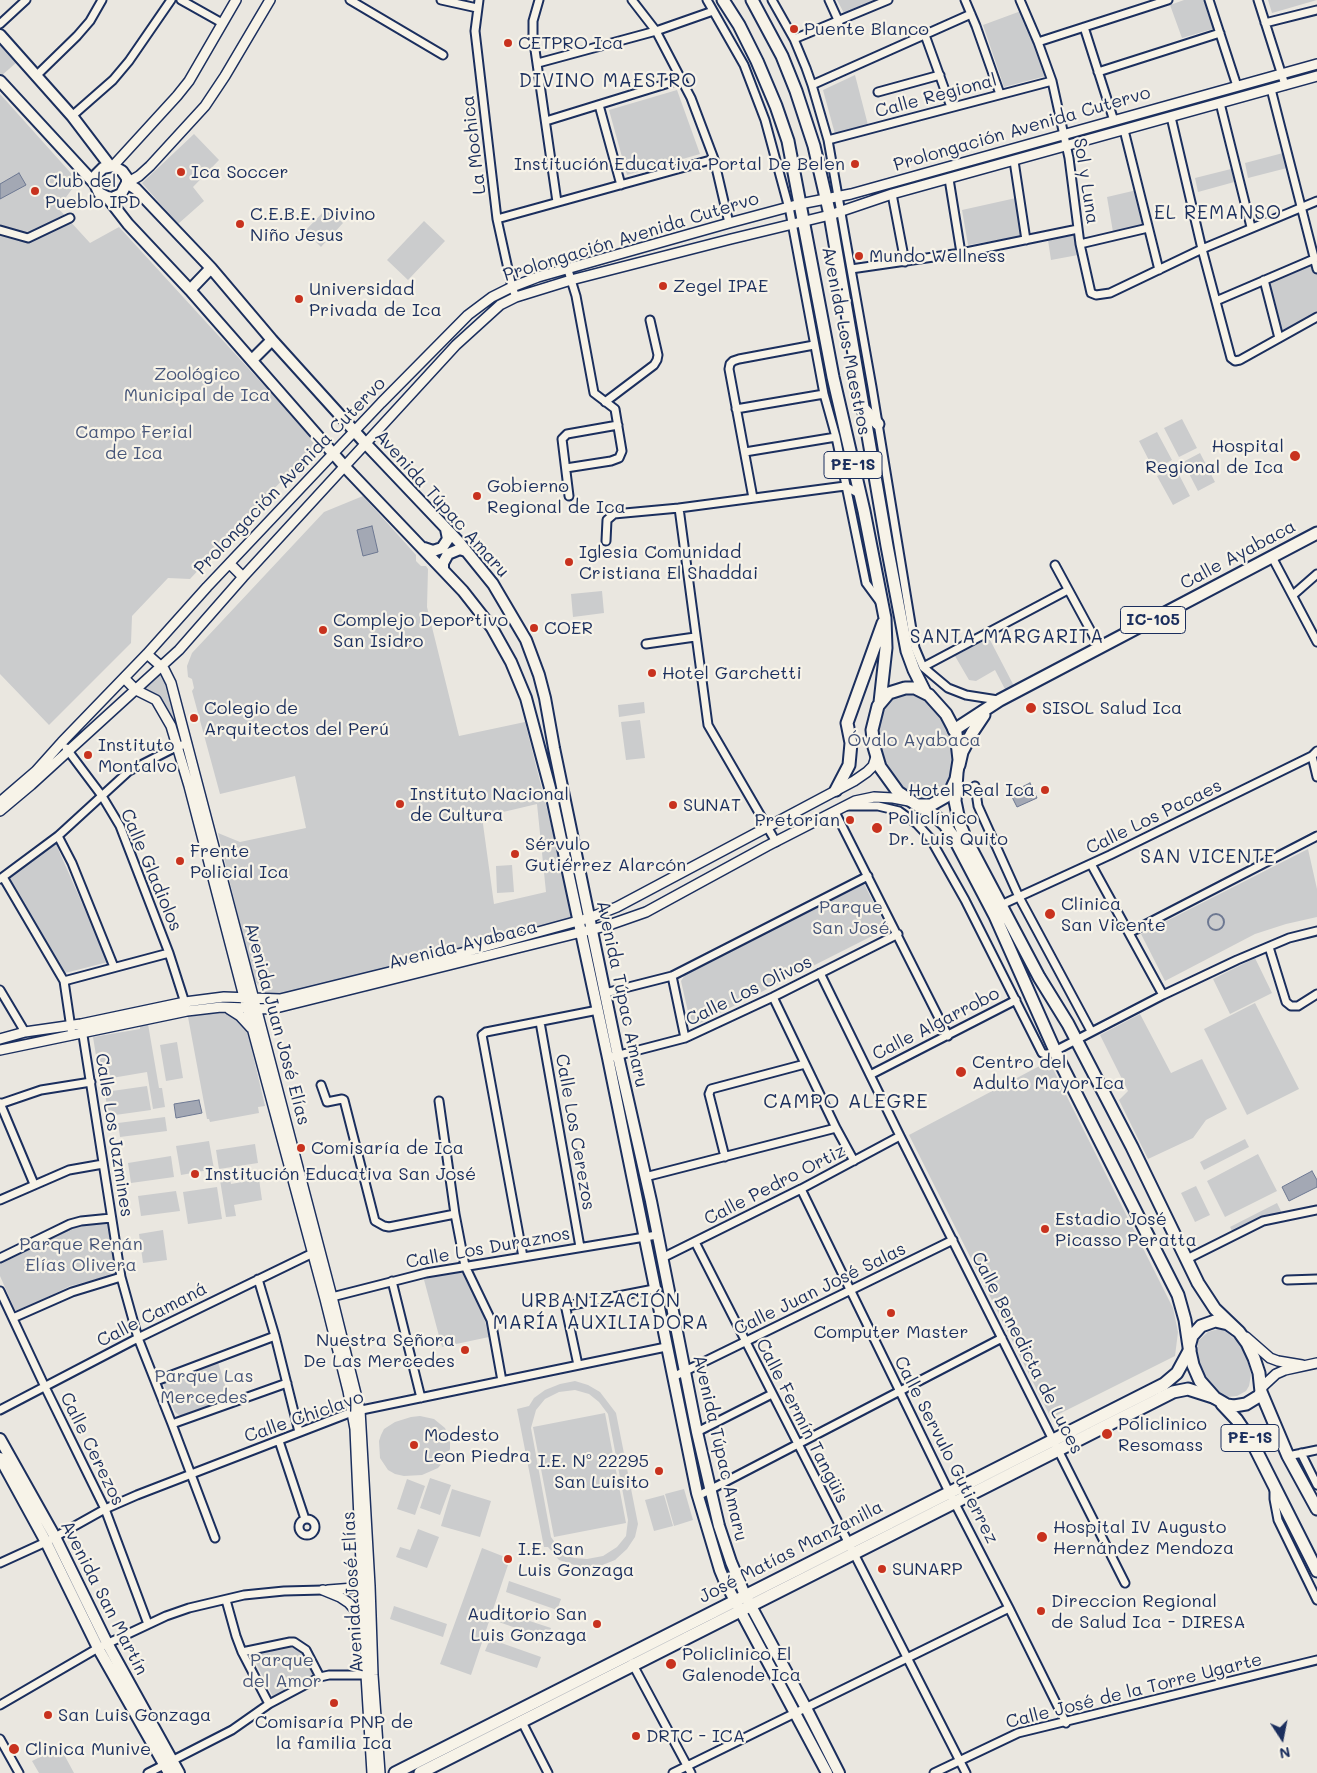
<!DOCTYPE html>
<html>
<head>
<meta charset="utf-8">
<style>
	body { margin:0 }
	#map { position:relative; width:1317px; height:1773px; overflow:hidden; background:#eae7e0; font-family:Mali,sans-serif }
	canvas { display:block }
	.north { position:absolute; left:1257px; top:1713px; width:50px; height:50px; -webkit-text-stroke:4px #f7f3e8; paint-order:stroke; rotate:169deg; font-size:14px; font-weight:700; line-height:20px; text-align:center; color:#1b2f5e }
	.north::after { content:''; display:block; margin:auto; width:18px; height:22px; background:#1b2f5e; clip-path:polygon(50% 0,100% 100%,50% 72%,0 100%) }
</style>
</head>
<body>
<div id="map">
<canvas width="1317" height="1773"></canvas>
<div class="north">N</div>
</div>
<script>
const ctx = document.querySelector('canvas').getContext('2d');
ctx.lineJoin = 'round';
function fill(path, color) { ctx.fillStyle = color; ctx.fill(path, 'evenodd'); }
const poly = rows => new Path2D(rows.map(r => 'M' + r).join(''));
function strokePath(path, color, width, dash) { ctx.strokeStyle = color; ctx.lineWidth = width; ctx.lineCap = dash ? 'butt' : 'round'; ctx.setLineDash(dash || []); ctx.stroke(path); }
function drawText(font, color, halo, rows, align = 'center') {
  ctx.font = font + ' Mali,sans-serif'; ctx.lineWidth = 4.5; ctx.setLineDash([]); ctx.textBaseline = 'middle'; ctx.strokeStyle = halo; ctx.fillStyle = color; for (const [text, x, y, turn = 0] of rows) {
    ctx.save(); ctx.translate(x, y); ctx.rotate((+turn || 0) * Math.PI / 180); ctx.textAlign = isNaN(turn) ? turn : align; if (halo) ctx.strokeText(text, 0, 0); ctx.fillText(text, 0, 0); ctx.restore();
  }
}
const green = poly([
	[837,0,880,0,845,15],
	[1184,0,1207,0,1216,28,1182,38,1170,5],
	[1268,0,1317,0,1272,13],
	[1021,11,1046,76,1004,87,983,25],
	[0,44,17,62,1,76,0,74],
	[855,75,868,125,835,134,823,90],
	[677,90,700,154,627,175,609,110],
	[0,94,78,181,58,208,90,243,119,227,314,440,314,446,190,579,168,578,132,616,131,643,49,725,0,674],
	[194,134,219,160,193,187,204,201,178,224,142,183],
	[1283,153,1287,168,1248,178,1245,163],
	[1235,168,1238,181,1198,192,1195,178],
	[1137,190,1146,223,1113,232,1107,197],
	[1016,198,1023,236,968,245,962,210],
	[327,208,343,223,321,247,305,231],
	[424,221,445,241,408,280,387,260],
	[1074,235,1078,255,1051,260,1048,240],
	[1314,264,1317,275,1317,312,1283,330,1281,329,1269,282],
	[1182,419,1197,448,1179,457,1164,428],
	[1157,432,1172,460,1154,470,1139,441],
	[1200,453,1215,482,1198,491,1183,462],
	[1175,467,1190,496,1173,505,1157,476],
	[363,496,416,555,416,561,421,566,426,566,428,569,427,607,459,736,525,722,573,912,572,917,569,921,278,996,262,991,253,978,218,833,240,842,306,828,295,776,220,794,192,691,194,688,192,679,188,677,187,666,192,653,324,512],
	[537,804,546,892,494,904,482,817],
	[602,591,604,613,573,617,571,594],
	[989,638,1014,686,1006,691,995,670,976,681,969,680,955,656],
	[162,672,168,684,183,741,166,707,159,699,145,688],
	[916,691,936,708,948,727,953,757,950,776,947,784,937,796,926,800,913,798,895,783,881,759,876,731,887,695],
	[644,702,645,713,619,717,618,705],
	[640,720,645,758,626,760,621,722],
	[55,842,108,962,65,973,7,877],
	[1308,849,1317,889,1317,917,1286,924,1255,934,1165,981,1141,934],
	[512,865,514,892,497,893,496,866],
	[863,882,884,923,882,931,694,1026,691,1025,681,981,685,975],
	[1255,958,1272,993,1230,1014,1213,979],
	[1255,1003,1299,1089,1247,1115,1204,1029],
	[224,1012,237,1018,243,1024,248,1034,265,1106,258,1107,259,1113,210,1122,209,1119,207,1119,188,1017],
	[1140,1014,1171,1073,1202,1059,1227,1109,1206,1120,1193,1138,1148,1159,1119,1100,1128,1091,1100,1035],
	[148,1024,159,1088,162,1088,165,1107,153,1109,147,1072,100,1080,93,1037,140,1029,140,1026],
	[177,1042,183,1078,166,1081,160,1045],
	[1049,1061,1173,1308,1178,1332,1175,1356,1051,1418,909,1135],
	[147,1086,151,1110,108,1116,105,1092],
	[165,1117,167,1131,120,1137,118,1123],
	[1245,1139,1249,1147,1204,1170,1200,1162],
	[209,1141,214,1169,181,1175,176,1146],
	[255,1144,258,1163,219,1169,216,1150],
	[1258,1154,1277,1191,1225,1217,1207,1181],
	[171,1156,174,1177,131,1183,128,1163],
	[229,1173,231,1184,259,1179,262,1200,234,1205,236,1216,226,1217,219,1174],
	[1196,1186,1210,1215,1195,1222,1181,1193],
	[217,1187,222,1219,188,1224,183,1192],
	[176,1191,180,1211,141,1216,138,1196],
	[1277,1203,1282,1213,1262,1218,1233,1233,1230,1227],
	[107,1222,117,1274,70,1286,20,1311,15,1310,0,1276,0,1262,69,1230,81,1225],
	[163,1230,167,1260,143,1263,139,1234],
	[464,1267,481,1306,489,1337,442,1347,423,1276],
	[1218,1329,1225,1331,1237,1341,1243,1348,1249,1364,1251,1375,1249,1386,1246,1391,1237,1396,1227,1397,1221,1395,1206,1378,1200,1365,1197,1355,1198,1341,1208,1332],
	[217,1359,229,1398,184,1415,179,1415,175,1412,164,1385,164,1380],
	[575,1381,588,1385,600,1392,616,1413,638,1524,635,1537,627,1549,615,1560,600,1566,584,1568,559,1560,548,1547,544,1547,517,1409,529,1406,534,1398,545,1390,560,1384],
	[575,1390,589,1394,599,1402,608,1414,628,1520,626,1536,617,1547,603,1556,587,1559,574,1558,560,1550,551,1537,531,1428,536,1410,545,1399,559,1392],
	[605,1413,626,1523,554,1537,533,1427],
	[420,1416,434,1419,445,1428,450,1441,450,1449,447,1457,438,1468,422,1475,404,1476,395,1474,388,1470,380,1458,379,1441,381,1435,384,1429,395,1422,411,1417],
	[430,1478,451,1485,440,1515,420,1508],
	[407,1479,425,1486,415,1515,397,1509],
	[452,1489,491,1501,480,1537,441,1526],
	[684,1489,693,1520,674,1526,665,1494],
	[664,1495,673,1526,654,1531,645,1500],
	[418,1529,439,1537,427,1568,396,1557,400,1547,410,1550],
	[482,1548,510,1559,471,1675,440,1664],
	[509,1581,561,1599,557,1610,506,1592],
	[394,1606,447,1624,443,1637,390,1619],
	[499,1611,551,1628,547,1639,496,1621],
	[490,1639,541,1657,537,1668,485,1651],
	[290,1647,300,1650,304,1654,314,1672,314,1676,313,1678,274,1699,253,1657,256,1653],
	[60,1747,74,1773,39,1773,32,1761]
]);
const water = poly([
	[19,173,26,185,0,199,0,184,19,173],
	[372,526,378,552,363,556,357,530,372,526],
	[1030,783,1037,798,1017,807,1010,793,1030,783],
	[199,1100,202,1113,176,1118,174,1104,199,1100],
	[1312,1171,1317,1180,1317,1187,1289,1201,1282,1187,1312,1171]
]);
const stream = poly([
	'1208 922a8 8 0 1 1 16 0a8 8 0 1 1-16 0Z'
]);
const minor = poly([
	[181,0,222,23],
	[350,0,443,55],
	[441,0,477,8],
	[479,0,475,31,497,219,512,287,516,297],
	[539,0,533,21,533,36,557,202],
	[632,0,656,31,691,98,714,159,729,223],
	[707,0,744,65,765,120,790,212,824,394,836,437,866,583,880,602],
	[772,0,794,39,806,68,812,85,828,140,872,387,915,648,923,667,948,688,966,695,998,700],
	[829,0,839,22],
	[965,0,976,26,1000,94],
	[1020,0,1038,42,1052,81,1069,158,1080,244,1091,293,1096,295,1110,293,1202,249,1317,201],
	[1209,0,1237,86],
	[1258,0,1285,85],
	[1265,23,1317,10],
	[0,24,26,0],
	[1084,27,1114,121],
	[925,35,951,107],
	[794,39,888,0],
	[1038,42,1168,0],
	[538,63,656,31,713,11],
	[1098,72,1220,33],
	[36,76,77,36,90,21,102,0],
	[812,85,971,14],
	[1271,89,1317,269],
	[878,92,940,75],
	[1220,103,1251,227],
	[599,105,621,185],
	[72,116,113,80,129,61,171,0],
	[1171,117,1202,249,1231,358,1235,361,1240,360,1317,317],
	[546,121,682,79],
	[1124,130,1159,270],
	[828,140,1052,81],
	[1014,161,1026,240],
	[949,179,961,253],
	[892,194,905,262],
	[497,219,714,159],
	[0,230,28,238,70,218],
	[1080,244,1148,228],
	[851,269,961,253,1078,229],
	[1264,280,1279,338],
	[1216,301,1314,259],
	[605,402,654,365,657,360,658,355,650,320],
	[736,409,824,394],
	[745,452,836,437],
	[566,468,611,461,619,458,622,451,615,409,594,393,576,296,568,270],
	[569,496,562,439,567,434,618,425],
	[753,498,729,369,730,364,733,361,739,359,814,345],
	[679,508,708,725,776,842],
	[606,541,607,520,614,514,679,508,845,486,861,495],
	[1272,557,1317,642],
	[1055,565,1100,648],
	[1293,595,1317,574],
	[646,644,695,637],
	[923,667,1068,590],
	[66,748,102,796,120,826,169,953,186,1006],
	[1312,756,1317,777],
	[975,786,978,806,1019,897,1091,1031],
	[847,806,878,806,899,811,917,824,930,838,965,900,1042,1053,1045,1054,1049,1054,1163,995,1237,960,1289,938,1317,931],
	[835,812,948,1036],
	[58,836,72,863,114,967],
	[1091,864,1163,995],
	[3,877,64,981,72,1035],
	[0,879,58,836,129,771,178,746,187,744],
	[1001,905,1110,855,1312,756,1317,751],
	[1129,933,1317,836],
	[1269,947,1286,1002,1291,1006,1298,1006,1317,994],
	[820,973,900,1136,1125,1583],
	[672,976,685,1038],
	[64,981,169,953],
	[0,990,25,1032],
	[605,993,672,976,868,876],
	[773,997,836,1128,854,1161],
	[540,1022,580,1247],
	[82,1029,121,1277,138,1338,172,1424,215,1538],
	[608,1058,685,1038,773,997,898,934],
	[870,1075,1016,1000],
	[321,1085,327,1102,342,1099,344,1100,375,1221,384,1226,389,1227,455,1214],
	[439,1101,455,1214,465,1266,491,1320,502,1381],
	[0,1103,34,1184],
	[0,1104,41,1090,91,1082],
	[725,1157,709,1094,711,1089,805,1064],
	[645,1177,836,1128],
	[801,1189,949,1492,1009,1608,1066,1723],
	[0,1200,69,1170,103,1164],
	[695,1242,966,1773],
	[523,1257,482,1035,486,1032,598,1010],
	[0,1258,70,1224,81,1221,111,1218],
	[662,1258,801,1189,900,1136],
	[1187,1259,1263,1221,1317,1210],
	[258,1279,275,1336,299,1432],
	[1287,1280,1317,1279],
	[392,1281,421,1398],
	[0,1291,45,1387,105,1509,148,1624],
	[328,1298,426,1273,657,1235],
	[13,1318,72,1292,121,1277],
	[578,1365,566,1309,567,1306,654,1289],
	[673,1377,953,1240],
	[156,1381,275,1336],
	[0,1410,138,1338,317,1251],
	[172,1424,287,1383],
	[697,1432,772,1394],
	[279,1441,304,1516],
	[1301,1453,1317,1485],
	[1288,1456,1317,1450],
	[1274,1489,1274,1499,1278,1520,1317,1600],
	[698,1496,1002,1338],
	'299 1527a8 8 0 1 1 16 0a8 8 0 1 1-16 0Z',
	[0,1563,46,1542,105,1509,137,1495,352,1412,666,1347],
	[226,1600,236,1636,242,1652,269,1704],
	[242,1652,290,1642,294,1642,306,1650,320,1677],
	[632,1663,691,1773],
	[0,1705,98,1648,166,1616,189,1608,244,1595,284,1591,323,1590],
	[521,1720,548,1773],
	[0,1739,19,1773],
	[148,1773,232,1730,269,1704,320,1677,329,1675,370,1675],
	[673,1773,1009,1608],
	[934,1773,1018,1733,1317,1660]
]);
const tertiary = poly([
	[113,166,177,96,189,81,236,0],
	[127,183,139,176,150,166,205,106,225,76,270,0],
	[230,564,243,577],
	[147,654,164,669,171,683,332,1297,360,1410,370,1586,373,1675,380,1773],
	[124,678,136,690,156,700,171,726,189,786,250,1020,325,1299,348,1391,355,1429,366,1675,372,1773],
	[0,802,36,771,62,742,147,654,207,587,381,403,468,315,492,297,512,287,538,277,729,223,800,204,851,194,1317,64],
	[0,811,31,785,179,650,243,577,456,345,500,305,516,297,571,280,731,239,830,215,892,194,1317,76],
	[229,1009,240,1016,251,1028],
	[0,1039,25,1032,81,1024,185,1002,224,997,280,999,418,965,589,918,617,907,854,781,867,772,873,766,876,757],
	[0,1050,187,1011,221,1007,272,1009,606,926,646,912,767,846,855,801,874,797,893,798,909,801],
	[1246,1337,1270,1358,1278,1361,1302,1365],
	[1262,1387,1276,1374,1285,1370,1317,1363],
	[323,1590,340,1597,349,1603,355,1610,362,1624],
	[328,1590,367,1587]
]);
const secondary = poly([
	[0,35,72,116,110,166],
	[0,81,95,184],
	[127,183,136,189,211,268,272,340,366,444,459,542,493,584,526,640,539,675,545,698,554,748,618,1056,651,1201,697,1432,719,1526,731,1562,745,1595,806,1708,839,1773],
	[107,197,112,198,121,194,127,183,127,178,122,171,113,166,103,168,96,175,95,184,99,193,107,197,128,224,190,290,345,467,463,591,492,628,511,662,526,698,550,788,608,1058,697,1493,720,1570,725,1582,827,1773],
	[190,290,211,268],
	[252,360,272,340],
	[424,548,433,551,442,548,448,539,446,529],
	[443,569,443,563,448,554,460,549,466,551],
	[0,1439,55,1537,107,1643,179,1773],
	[0,1458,46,1542,98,1648,169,1773]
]);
const primary = poly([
	[954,730,1000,700,1317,533],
	[959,765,962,752,972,733,984,715],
	[395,1773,1164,1384,1177,1373,1190,1349],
	[420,1773,1173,1392,1188,1389,1213,1397]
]);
const trunk = poly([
	[723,0,739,25,757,61,776,106,788,141,833,377,864,511,885,618,886,648,880,702],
	[752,0,782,56,796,91,814,146,830,215,887,546,907,651,914,670,925,692],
	[864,409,878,424],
	[905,688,915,688,929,695,946,714,956,733,959,760,956,779,950,792,945,797,931,805,917,805,898,792,880,767,874,747,872,730,878,706,889,693,905,688],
	[957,773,955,801,960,825,966,839,1039,977,1068,1024,1132,1147,1198,1283,1215,1309,1239,1332],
	[836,790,849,765,851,743,847,723,883,623],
	[917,805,933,814,945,825,953,836,995,916,1060,1062,1178,1295,1185,1320,1189,1347],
	[1215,1321,1228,1324,1239,1332,1247,1343,1254,1358,1259,1373,1261,1392,1259,1396,1246,1404,1234,1406,1227,1405,1215,1398,1200,1381,1193,1365,1189,1347,1192,1336,1201,1326,1215,1321],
	[1261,1392,1288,1456,1317,1509],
	[1222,1404,1237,1420,1252,1442,1317,1571]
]);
const markers = [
	[794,29,5,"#c8321e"],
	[508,43,5,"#c8321e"],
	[855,164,5,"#c8321e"],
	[181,172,5,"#c8321e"],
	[35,191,5,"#c8321e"],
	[240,224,5,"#c8321e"],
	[859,256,5,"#c8321e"],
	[663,286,5,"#c8321e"],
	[299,299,5,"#c8321e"],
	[1295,456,6,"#c8321e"],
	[477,496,5,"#c8321e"],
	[569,562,5,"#c8321e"],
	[534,628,5,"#c8321e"],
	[323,630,5,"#c8321e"],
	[652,673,5,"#c8321e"],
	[1031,708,6,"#c8321e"],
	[194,718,5,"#c8321e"],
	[88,755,5,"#c8321e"],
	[1045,790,5,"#c8321e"],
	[400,804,5,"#c8321e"],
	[673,805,5,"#c8321e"],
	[850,820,5,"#c8321e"],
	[877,828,6,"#c8321e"],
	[515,854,5,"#c8321e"],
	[180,861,5,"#c8321e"],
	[1050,914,6,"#c8321e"],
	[961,1072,6,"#c8321e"],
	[301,1148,5,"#c8321e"],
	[195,1174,5,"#c8321e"],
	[1045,1229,5,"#c8321e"],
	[891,1313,5,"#c8321e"],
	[465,1350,5,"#c8321e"],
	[1107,1434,6,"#c8321e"],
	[414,1445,5,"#c8321e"],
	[659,1471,5,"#c8321e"],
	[1042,1537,6,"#c8321e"],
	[508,1559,5,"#c8321e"],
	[882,1569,5,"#c8321e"],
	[1041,1611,5,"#c8321e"],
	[597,1624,5,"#c8321e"],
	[671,1664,6,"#c8321e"],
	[334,1703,5,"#c8321e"],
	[48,1715,5,"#c8321e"],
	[636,1736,5,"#c8321e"],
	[14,1749,6,"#c8321e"]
];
const shields = [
	[853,465,58],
	[1153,620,65],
	[1250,1438,58]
];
const shieldNames = [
	["PE-1S",853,465],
	["IC-105",1153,620],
	["PE-1S",1250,1438]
];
const poiNames = [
	["Puente Blanco",804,29],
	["CETPRO Ica",518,43],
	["Institución Educativa Portal De Belen",845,164,"right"],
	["Ica Soccer",191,172],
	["Club del",45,181],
	["Pueblo IPD",45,202],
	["C.E.B.E. Divino",250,214],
	["Niño Jesus",250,235],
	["Mundo Wellness",869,256],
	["Zegel IPAE",673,286],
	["Universidad",309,289],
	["Privada de Ica",309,310],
	["Hospital",1284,446,"right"],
	["Regional de Ica",1284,467,"right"],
	["Gobierno",487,486],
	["Regional de Ica",487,507],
	["Iglesia Comunidad",579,552],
	["Cristiana El Shaddai",579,573],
	["Complejo Deportivo",333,620],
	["San Isidro",333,641],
	["COER",544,628],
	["Hotel Garchetti",662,673],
	["Colegio de",204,708],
	["Arquitectos del Perú",204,729],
	["SISOL Salud Ica",1042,708],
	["Instituto",98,745],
	["Montalvo",98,766],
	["Hotel Real Ica",1035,790,"right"],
	["Instituto Nacional",410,794],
	["de Cultura",410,815],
	["SUNAT",683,805],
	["Policlínico",888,818],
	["Dr. Luis Quito",888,839],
	["Pretorian",840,820,"right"],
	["Sérvulo",525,844],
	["Gutiérrez Alarcón",525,865],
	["Frente",190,851],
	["Policial Ica",190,872],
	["Clinica",1061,904],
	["San Vicente",1061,925],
	["Centro del",972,1062],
	["Adulto Mayor Ica",972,1083],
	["Comisaría de Ica",311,1148],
	["Institución Educativa San José",205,1174],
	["Estadio José",1055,1219],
	["Picasso Peratta",1055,1240],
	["Computer Master",891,1332,"center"],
	["Nuestra Señora",455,1340,"right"],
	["De Las Mercedes",455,1361,"right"],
	["Policlinico",1118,1424],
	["Resomass",1118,1445],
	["Modesto",424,1435],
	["Leon Piedra",424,1456],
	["I.E. Nº 22295",649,1461,"right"],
	["San Luisito",649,1482,"right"],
	["Hospital IV Augusto",1053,1527],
	["Hernández Mendoza",1053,1548],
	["I.E. San",518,1549],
	["Luis Gonzaga",518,1570],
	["SUNARP",892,1569],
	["Direccion Regional",1051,1601],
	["de Salud Ica - DIRESA",1051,1622],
	["Auditorio San",587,1614,"right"],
	["Luis Gonzaga",587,1635,"right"],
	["Policlinico El",682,1654],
	["Galenode Ica",682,1675],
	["San Luis Gonzaga",58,1715],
	["Comisaría PNP de",334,1722,"center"],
	["la familia Ica",334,1743,"center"],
	["DRTC - ICA",646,1736],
	["Clinica Munive",25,1749]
];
const streetNames = [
	["Calle Regional",936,96,-15],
	["Prolongación Avenida Cutervo",1022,129,-16],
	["La Mochica",474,145,-97],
	["Sol y Luna",1086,181,81],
	["Prolongación Avenida Cutervo",631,237,-17],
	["Avenida Los Maestros",846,341,79],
	["Prolongación Avenida Cutervo",290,476,-46],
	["Avenida Túpac Amaru",442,504,48],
	["Calle Ayabaca",1238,555,-28],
	["Calle Los Pacaes",1154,817,-26],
	["Calle Gladiolos",151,870,67],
	["Avenida Ayabaca",463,945,-14],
	["Calle Los Olivos",749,991,-26],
	["Avenida Túpac Amaru",622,994,78],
	["Avenida Juan José Elías",277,1024,75],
	["Calle Algarrobo",936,1024,-27],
	["Calle Los Cerezos",575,1132,80],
	["Calle Los Jazmines",114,1135,81],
	["Calle Pedro Ortiz",775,1185,-27],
	["Calle Los Duraznos",488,1248,-10],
	["Calle Juan José Salas",820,1289,-26],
	["Calle Camaná",152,1315,-27],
	["Calle Benedicta de Luces",1027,1353,63],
	["Calle Chiclayo",304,1417,-19],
	["Calle Fermín Tangüis",802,1421,63],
	["Avenida Túpac Amaru",720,1448,77],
	["Calle Cerezos",92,1449,64],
	["Calle Servulo Gutierrez",946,1450,63],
	["José Matías Manzanilla",791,1552,-27],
	["Avenida José Elías",353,1592,-93],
	["Avenida San Martín",104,1598,63],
	["Calle José de la Torre Ugarte",1134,1691,-14]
];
const parkNames = [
	["Zoológico",197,374],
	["Municipal de Ica",197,395],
	["Campo Ferial",134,432],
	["de Ica",134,453],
	["Óvalo Ayabaca",914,740],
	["Parque",851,907],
	["San José",851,928],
	["Parque Renán",81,1244],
	["Elías Olivera",81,1265],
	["Parque Las",204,1376],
	["Mercedes",204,1397],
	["Parque",282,1660],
	["del Amor",282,1681]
];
const neighbourhoodNames = [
	["DIVINO MAESTRO",608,81],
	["EL REMANSO",1218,213],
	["SANTA MARGARITA",1007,637],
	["SAN VICENTE",1208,857],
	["URBANIZACIÓN",601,1301],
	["MARÍA AUXILIADORA",601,1323]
];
const quarterNames = [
	["CAMPO ALEGRE",846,1102]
];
fill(green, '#cbcccd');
fill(water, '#a3a8b4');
strokePath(water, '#6d7892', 1);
strokePath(stream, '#6d7892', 2);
strokePath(minor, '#1b2f5e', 11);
strokePath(tertiary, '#1b2f5e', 12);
strokePath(secondary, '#1b2f5e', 14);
strokePath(primary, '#1b2f5e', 15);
strokePath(trunk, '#1b2f5e', 15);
strokePath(minor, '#f7f3e8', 7);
strokePath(tertiary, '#f7f3e8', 9);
strokePath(secondary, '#f7f3e8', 10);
strokePath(primary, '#f7f3e8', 11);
strokePath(trunk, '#f7f3e8', 11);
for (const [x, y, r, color] of markers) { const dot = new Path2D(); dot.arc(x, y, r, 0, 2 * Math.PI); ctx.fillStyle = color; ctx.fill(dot); strokePath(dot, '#f7f3e8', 2); }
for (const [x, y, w] of shields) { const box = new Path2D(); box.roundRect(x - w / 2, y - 13.5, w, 27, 4); ctx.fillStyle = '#f7f3e8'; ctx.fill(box); strokePath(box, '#1b2f5e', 1); }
drawText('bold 16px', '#1b2f5e', null, shieldNames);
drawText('18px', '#1b2f5e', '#f7f3e8', poiNames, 'left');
drawText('18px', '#1b2f5e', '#f7f3e8', streetNames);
drawText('18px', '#47567a', '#f7f3e8', parkNames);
ctx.letterSpacing = '1px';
drawText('19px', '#1b2f5e', '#f7f3e8', neighbourhoodNames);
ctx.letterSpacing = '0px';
ctx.letterSpacing = '1px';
drawText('20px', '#1b2f5e', '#f7f3e8', quarterNames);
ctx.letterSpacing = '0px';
</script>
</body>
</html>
